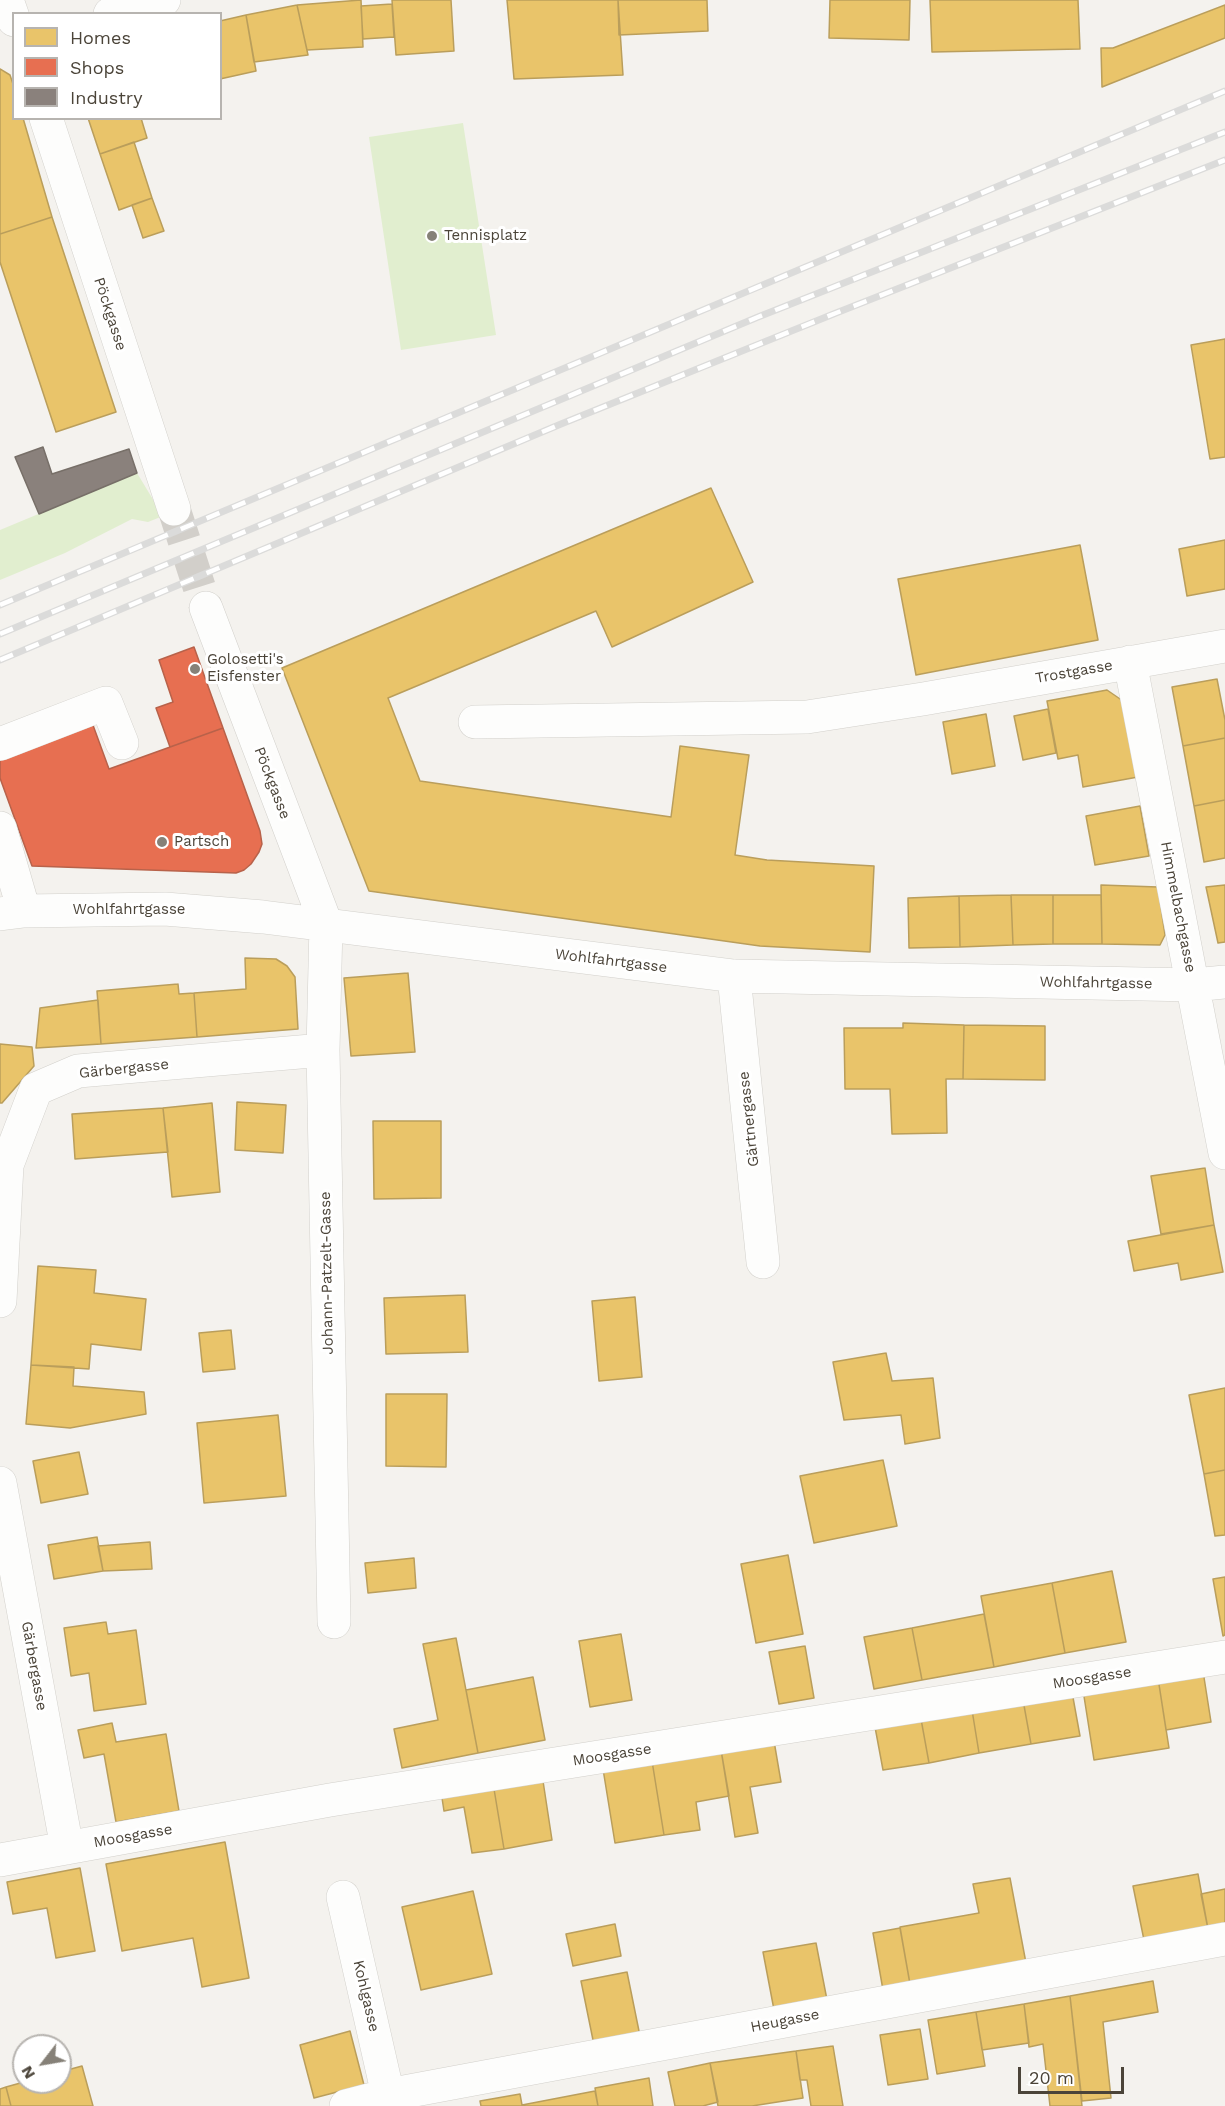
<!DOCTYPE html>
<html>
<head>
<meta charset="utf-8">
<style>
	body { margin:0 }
	#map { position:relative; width:1225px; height:2106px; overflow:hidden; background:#f4f2ee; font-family:"Work Sans",sans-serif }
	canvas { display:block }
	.legend { position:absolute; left:12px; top:12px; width:210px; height:108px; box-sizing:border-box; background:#fff; border:2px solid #b7b4b0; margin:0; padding:8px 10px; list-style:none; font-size:18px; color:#4b4439 }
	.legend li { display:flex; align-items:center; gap:12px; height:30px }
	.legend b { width:30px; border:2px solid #b7b4b0 }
	.north { position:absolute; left:12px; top:2034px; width:60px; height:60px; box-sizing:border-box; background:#fff; border:2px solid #b7b4b0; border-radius:50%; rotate:239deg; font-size:16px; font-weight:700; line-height:24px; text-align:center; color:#4b4439 }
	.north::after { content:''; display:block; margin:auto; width:21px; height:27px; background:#868178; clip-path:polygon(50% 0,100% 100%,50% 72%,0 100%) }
	.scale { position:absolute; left:1018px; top:2067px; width:106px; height:27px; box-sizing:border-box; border:3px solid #4b4439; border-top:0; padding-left:8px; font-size:18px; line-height:21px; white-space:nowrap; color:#4b4439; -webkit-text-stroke:4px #fff; paint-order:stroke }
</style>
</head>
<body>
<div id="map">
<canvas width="1225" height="2106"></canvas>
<ul class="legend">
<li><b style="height:16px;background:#e9c46a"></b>Homes</li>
<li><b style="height:16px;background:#e76f51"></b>Shops</li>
<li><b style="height:16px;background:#8a817c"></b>Industry</li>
</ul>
<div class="north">N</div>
<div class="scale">20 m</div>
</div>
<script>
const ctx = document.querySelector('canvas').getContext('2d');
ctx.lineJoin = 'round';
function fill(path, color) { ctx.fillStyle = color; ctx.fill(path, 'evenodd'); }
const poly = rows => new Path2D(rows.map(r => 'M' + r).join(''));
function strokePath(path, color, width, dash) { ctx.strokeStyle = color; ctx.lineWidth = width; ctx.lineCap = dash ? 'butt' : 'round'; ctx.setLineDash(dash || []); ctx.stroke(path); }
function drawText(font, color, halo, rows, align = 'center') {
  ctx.font = font + ' "Work Sans",sans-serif'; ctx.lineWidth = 6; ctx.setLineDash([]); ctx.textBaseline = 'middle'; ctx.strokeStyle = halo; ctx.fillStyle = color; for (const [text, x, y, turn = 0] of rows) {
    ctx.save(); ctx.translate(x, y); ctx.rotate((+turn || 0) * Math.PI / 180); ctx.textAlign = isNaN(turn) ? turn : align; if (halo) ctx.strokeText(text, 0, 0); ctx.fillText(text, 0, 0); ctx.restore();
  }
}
const green = poly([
	[463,123,496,335,401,350,369,137],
	[137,473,163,516,148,522,132,519,65,553,0,580,0,530]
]);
const homes = poly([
	[361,0,363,47,307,50,297,5,361,0],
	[392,0,451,0,454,51,396,55,392,0],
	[507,0,618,0,623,75,514,79,507,0],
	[618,0,707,0,708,31,619,35,618,0],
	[830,0,910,0,909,40,829,38,830,0],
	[930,0,1078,0,1080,49,932,52,930,0],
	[392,4,394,37,363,39,361,6,392,4],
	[297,5,308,55,254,62,246,15,297,5],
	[1225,5,1225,38,1102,87,1101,48,1113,48,1225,5],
	[246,15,256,71,220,79,220,21,246,15],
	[0,69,10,75,14,87,14,118,23,118,52,217,0,234,0,69],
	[88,118,141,118,147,138,100,154,88,118],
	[134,142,152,198,119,210,100,154,134,142],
	[152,198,164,231,143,238,132,205,152,198],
	[52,217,116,412,56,432,0,262,0,234,52,217],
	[1225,339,1225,457,1210,459,1191,345,1225,339],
	[711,488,753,582,612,647,596,611,388,698,420,781,671,817,680,746,749,755,735,855,767,860,874,866,870,952,760,946,369,891,282,668,711,488],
	[1225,540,1225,589,1187,596,1179,549,1225,540],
	[1080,545,1098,640,916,675,898,579,1080,545],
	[1217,679,1225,720,1225,738,1183,746,1172,687,1217,679],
	[1107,690,1123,701,1138,777,1083,787,1078,755,1058,759,1047,701,1107,690],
	[1048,709,1056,753,1023,760,1014,716,1048,709],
	[986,714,995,766,952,774,943,722,986,714],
	[1225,738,1225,800,1194,806,1183,746,1225,738],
	[1225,800,1225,858,1204,862,1194,806,1225,800],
	[1140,806,1149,856,1095,865,1086,816,1140,806],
	[1101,885,1158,887,1165,935,1160,945,1102,944,1101,885],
	[1225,885,1225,942,1218,943,1206,887,1225,885],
	[1011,895,1053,895,1053,944,1013,945,1011,895],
	[1011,895,1013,945,960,947,959,896,1011,895],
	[1053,895,1101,895,1102,944,1053,944,1053,895],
	[959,896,960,947,909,948,908,898,959,896],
	[245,958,276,959,287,966,295,977,298,1029,197,1037,194,993,246,989,245,958],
	[408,973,415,1052,351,1056,344,978,408,973],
	[178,984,179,994,194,993,197,1037,101,1044,97,991,178,984],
	[98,1000,101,1044,36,1048,40,1008,98,1000],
	[903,1023,964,1025,963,1079,946,1079,947,1133,892,1134,890,1089,845,1089,844,1028,903,1028,903,1023],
	[964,1025,1045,1026,1045,1080,963,1079,964,1025],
	[0,1044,32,1047,34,1066,2,1103,0,1103,0,1044],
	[237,1102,286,1105,283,1153,235,1150,237,1102],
	[212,1103,220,1192,172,1197,163,1108,212,1103],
	[163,1108,168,1152,75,1159,72,1114,163,1108],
	[373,1121,441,1121,441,1198,374,1199,373,1121],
	[1205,1168,1214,1225,1161,1234,1151,1176,1205,1168],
	[1214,1225,1223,1272,1181,1280,1178,1263,1134,1271,1128,1241,1214,1225],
	[38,1266,96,1270,94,1293,146,1299,141,1350,91,1344,89,1369,31,1365,38,1266],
	[465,1295,468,1352,386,1354,384,1298,465,1295],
	[635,1297,642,1377,599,1381,592,1301,635,1297],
	[231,1330,235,1369,203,1372,199,1333,231,1330],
	[886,1353,892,1381,933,1378,940,1438,905,1444,901,1415,844,1420,833,1362,886,1353],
	[31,1365,74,1367,73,1386,144,1392,146,1414,70,1428,26,1424,31,1365],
	[1225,1388,1225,1470,1204,1474,1189,1395,1225,1388],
	[386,1394,447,1394,446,1467,386,1466,386,1394],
	[278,1415,286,1496,204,1503,197,1423,278,1415],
	[79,1452,88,1494,41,1503,33,1461,79,1452],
	[883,1460,897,1526,814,1543,800,1476,883,1460],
	[1225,1470,1225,1535,1215,1536,1204,1474,1225,1470],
	[97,1537,103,1571,54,1579,48,1545,97,1537],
	[150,1542,152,1569,103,1571,98,1546,150,1542],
	[788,1555,803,1634,756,1643,741,1564,788,1555],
	[414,1558,416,1588,368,1593,365,1563,414,1558],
	[1112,1571,1126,1642,1065,1653,1052,1583,1112,1571],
	[1225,1577,1225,1635,1223,1636,1213,1579,1225,1577],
	[1052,1583,1065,1653,994,1667,981,1596,1052,1583],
	[984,1614,994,1667,922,1680,912,1628,984,1614],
	[106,1622,108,1634,136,1630,146,1704,94,1711,89,1673,71,1676,64,1628,106,1622],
	[912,1628,922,1680,874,1689,864,1637,912,1628],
	[621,1634,632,1700,590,1707,579,1641,621,1634],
	[456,1638,478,1753,402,1768,394,1729,438,1720,423,1644,456,1638],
	[805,1646,814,1698,779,1704,769,1652,805,1646],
	[1203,1671,1211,1722,1166,1730,1158,1678,1203,1671],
	[533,1677,545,1740,478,1753,466,1690,533,1677],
	[1158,1678,1169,1748,1094,1760,1083,1690,1158,1678],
	[1072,1692,1080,1736,1031,1744,1023,1700,1072,1692],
	[1023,1700,1031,1744,979,1753,972,1710,1023,1700],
	[972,1710,979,1753,929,1763,921,1719,972,1710],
	[921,1719,929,1763,883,1770,875,1727,921,1719],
	[112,1723,116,1742,166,1734,179,1811,116,1822,104,1754,84,1758,78,1730,112,1723],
	[774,1741,781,1782,750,1787,758,1833,735,1837,721,1750,774,1741],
	[721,1750,729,1796,696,1802,700,1830,664,1835,652,1761,721,1750],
	[652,1761,664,1835,615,1843,603,1769,652,1761],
	[543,1781,552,1840,504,1849,494,1789,543,1781],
	[494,1789,504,1849,472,1853,464,1807,444,1811,442,1798,494,1789],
	[225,1842,249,1978,202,1987,193,1938,122,1951,106,1864,225,1842],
	[80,1868,95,1951,56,1958,47,1908,13,1914,7,1882,80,1868],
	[1198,1874,1208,1929,1144,1940,1133,1886,1198,1874],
	[1010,1878,1026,1963,910,1984,900,1927,979,1913,973,1884,1010,1878],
	[1225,1889,1225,1925,1208,1929,1201,1894,1225,1889],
	[473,1891,492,1974,421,1990,402,1907,473,1891],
	[615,1924,621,1956,573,1966,566,1934,615,1924],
	[900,1928,910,1984,883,1990,873,1933,900,1928],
	[816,1943,828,2005,775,2015,763,1952,816,1943],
	[627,1972,640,2036,594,2045,581,1981,627,1972],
	[1153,1981,1158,2012,1103,2022,1111,2098,1082,2101,1070,1996,1153,1981],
	[1070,1996,1082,2106,1050,2106,1043,2044,1029,2047,1024,2004,1070,1996],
	[1024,2004,1029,2043,982,2050,976,2012,1024,2004],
	[976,2012,985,2066,937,2074,928,2020,976,2012],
	[920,2029,928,2079,888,2085,880,2035,920,2029],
	[350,2031,364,2085,314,2098,300,2045,350,2031],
	[833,2046,843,2106,811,2106,807,2080,800,2080,796,2051,833,2046],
	[796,2051,803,2098,752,2106,718,2106,710,2063,796,2051],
	[710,2063,718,2102,703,2106,675,2106,668,2072,710,2063],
	[82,2066,93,2106,11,2106,6,2087,24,2082,60,2082,60,2072,82,2066],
	[649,2078,653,2106,598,2106,595,2088,649,2078],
	[6,2087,11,2106,0,2106,0,2089,6,2087],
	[595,2091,598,2106,481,2106,480,2101,520,2094,522,2105,595,2091]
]);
const shops = poly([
	[194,647,223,728,170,747,156,708,173,702,159,660,194,647],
	[90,717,109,769,223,728,260,831,262,844,259,852,251,864,244,870,236,873,32,866,0,778,0,753,90,717]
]);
const industry = poly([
	[43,447,52,474,129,449,137,473,39,514,15,457,43,447]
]);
const minorTunnel = poly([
	[174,509,206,608]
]);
const minor = poly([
	[7,0,14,20],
	[110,14,164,0],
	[46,118,174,509],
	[206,608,326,924,323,1050,334,1622],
	[1130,662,1225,1153],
	[475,722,807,717,923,699,1225,646],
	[0,744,106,703,122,743],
	[0,828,24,911],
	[0,914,24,911,165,909,263,917,734,976,1194,985,1225,982],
	[734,976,763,1262],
	[0,1301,7,1165,36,1089,78,1071,323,1050],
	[0,1483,67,1848],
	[0,1860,330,1800,1225,1657],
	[343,1897,388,2095],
	[346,2106,388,2095,1225,1939]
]);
const rail = poly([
	[0,605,1225,91],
	[0,634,758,317,1225,132],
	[0,660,561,424,836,313,1225,160]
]);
const markers = [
	[432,236,6,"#868178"],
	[195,669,6,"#868178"],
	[162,842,6,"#868178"]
];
const poiNames = [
	["Tennisplatz",444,236],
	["Golosetti's",207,660],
	["Eisfenster",207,677],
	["Partsch",174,842]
];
const streetNames = [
	["Pöckgasse",110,314,72],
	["Trostgasse",1074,672,-10],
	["Pöckgasse",272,783,69],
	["Himmelbachgasse",1178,907,79],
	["Wohlfahrtgasse",129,910],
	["Wohlfahrtgasse",611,961,7],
	["Wohlfahrtgasse",1096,983,1],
	["Gärbergasse",124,1069,-6],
	["Gärtnergasse",749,1119,-96],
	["Johann-Patzelt-Gasse",327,1273,-91],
	["Gärbergasse",34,1666,80],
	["Moosgasse",1092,1678,-9],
	["Moosgasse",612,1755,-9],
	["Moosgasse",133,1836,-10],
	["Kohlgasse",366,1996,77],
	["Heugasse",785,2021,-11]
];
fill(green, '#e1eecf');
fill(homes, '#e9c46a');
strokePath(homes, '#ba9e5b', 1.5);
fill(shops, '#e76f51');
strokePath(shops, '#b8624a', 1.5);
fill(industry, '#8a817c');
strokePath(industry, '#776f68', 1.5);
strokePath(minorTunnel, '#d2cfca', 33, [33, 16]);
strokePath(minor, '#d2d0cb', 34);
strokePath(minor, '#fdfdfc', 33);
strokePath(rail, '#dbdbda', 7);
strokePath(rail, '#fff', 4.5, [14]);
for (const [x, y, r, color] of markers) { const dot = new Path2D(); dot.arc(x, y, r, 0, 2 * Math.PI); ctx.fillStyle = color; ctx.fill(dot); strokePath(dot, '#fff', 2); }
drawText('15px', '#4b4439', '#fff', poiNames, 'left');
drawText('15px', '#4b4439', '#fff', streetNames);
</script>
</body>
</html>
